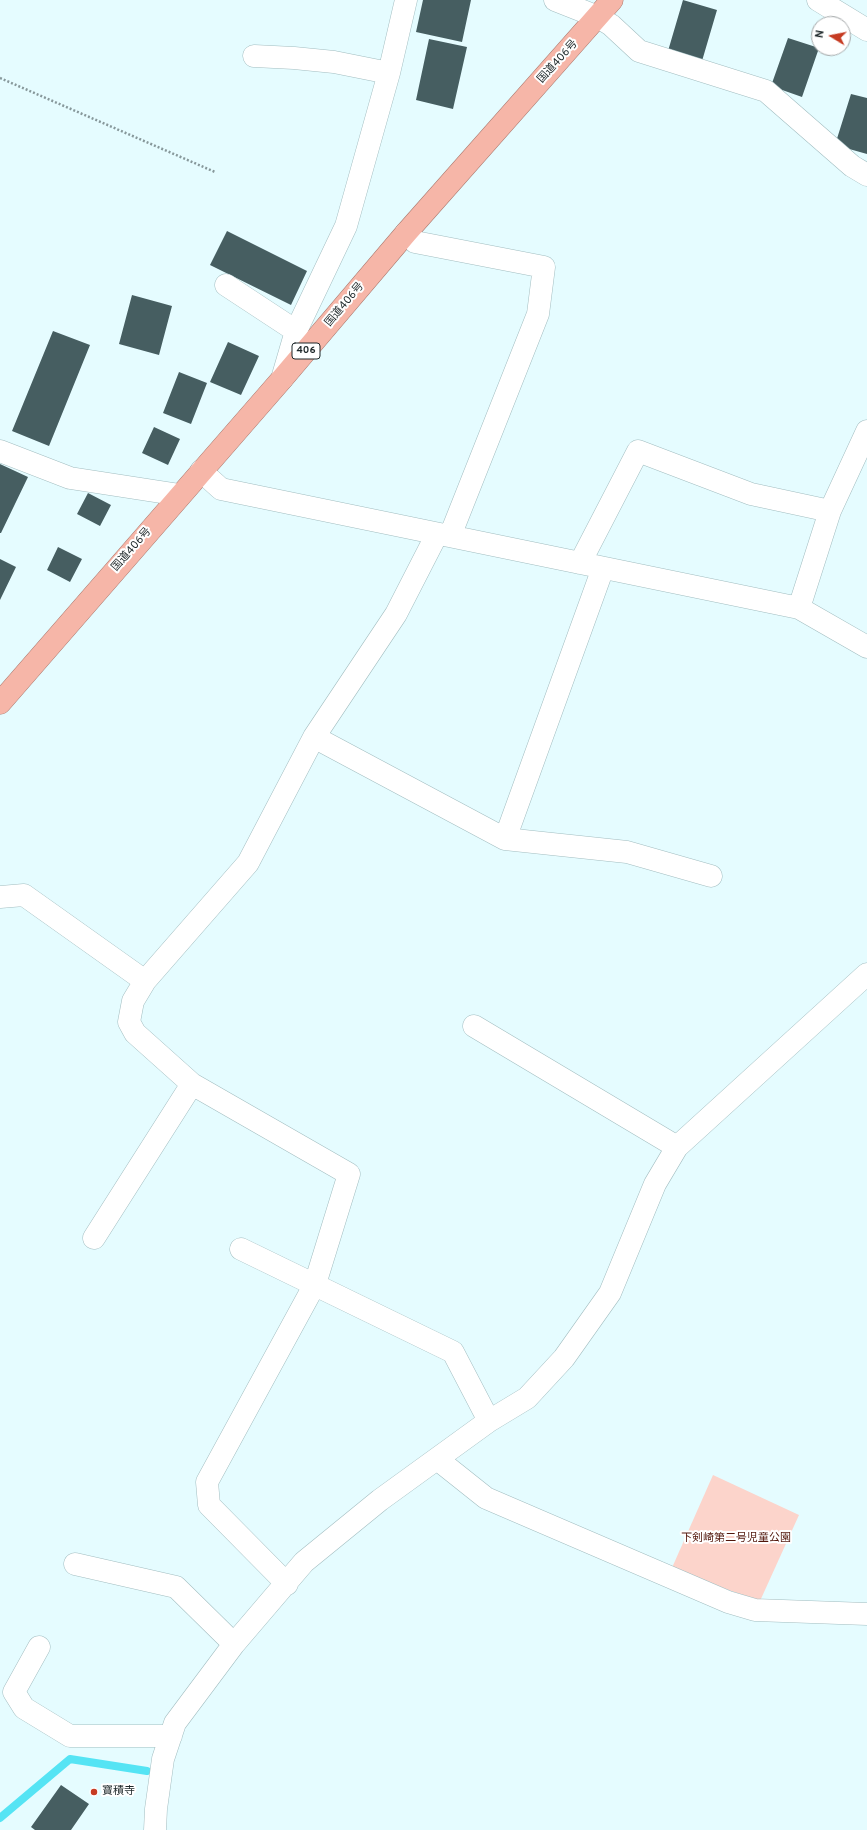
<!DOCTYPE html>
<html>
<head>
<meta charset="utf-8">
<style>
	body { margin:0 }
	#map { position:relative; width:867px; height:1830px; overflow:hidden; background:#e5fcff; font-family:Overpass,sans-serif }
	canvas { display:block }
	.north { position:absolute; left:811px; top:16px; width:40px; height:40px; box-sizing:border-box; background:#fff; border:1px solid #a5a9aa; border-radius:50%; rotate:280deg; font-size:11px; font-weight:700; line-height:16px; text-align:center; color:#1e282a }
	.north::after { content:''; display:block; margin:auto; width:14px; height:18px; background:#c63b22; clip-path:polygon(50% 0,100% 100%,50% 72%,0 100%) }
</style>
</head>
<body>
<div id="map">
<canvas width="867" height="1830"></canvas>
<div class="north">N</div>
</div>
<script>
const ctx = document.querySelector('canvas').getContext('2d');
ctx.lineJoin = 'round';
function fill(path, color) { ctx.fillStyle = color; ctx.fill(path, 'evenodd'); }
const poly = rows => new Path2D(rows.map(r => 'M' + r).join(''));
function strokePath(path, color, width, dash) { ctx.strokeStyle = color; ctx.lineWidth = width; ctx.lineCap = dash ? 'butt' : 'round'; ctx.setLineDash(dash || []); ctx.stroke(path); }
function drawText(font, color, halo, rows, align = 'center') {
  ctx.font = font + ' Overpass,"Noto Sans JP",sans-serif'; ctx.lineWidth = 4; ctx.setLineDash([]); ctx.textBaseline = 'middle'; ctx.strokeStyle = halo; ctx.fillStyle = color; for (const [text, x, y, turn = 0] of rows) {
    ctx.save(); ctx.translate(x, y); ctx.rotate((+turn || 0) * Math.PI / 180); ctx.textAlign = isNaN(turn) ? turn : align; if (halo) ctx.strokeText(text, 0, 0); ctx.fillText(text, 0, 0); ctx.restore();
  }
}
const green = poly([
	[713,1475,799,1515,760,1601,671,1570]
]);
const stream = poly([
	[0,1818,70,1759,147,1771]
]);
const building = poly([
	[423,0,471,0,462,42,416,32],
	[683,0,717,10,702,61,668,51],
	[788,38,819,48,802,97,771,86],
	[429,39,467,47,453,109,416,100],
	[851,94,867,98,867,154,835,145],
	[227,231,307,271,291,305,210,265],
	[132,295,172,306,159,355,119,344],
	[53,331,90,345,49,446,12,431],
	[228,342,259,356,241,395,210,382],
	[179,372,207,383,191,424,163,413],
	[154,427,180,439,168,465,142,453],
	[0,464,28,477,1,533,0,533],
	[88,493,111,505,100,526,77,514],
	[58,547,82,559,70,582,47,570],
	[0,559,16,567,0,600],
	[61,1785,89,1804,71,1830,35,1830,31,1827]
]);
const path = poly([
	[0,78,215,172]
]);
const minor = poly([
	[555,0,598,17,611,25,639,51,766,91,852,166,867,175],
	[254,56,294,58,334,62,389,73],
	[406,233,415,242,544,267,538,314,450,536],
	[226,285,296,331],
	[282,379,296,331,346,226,389,73,406,0],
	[0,451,70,478,180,495],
	[201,471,221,489,799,608,867,647],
	[580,563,638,451,751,494,830,511],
	[799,608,830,511,867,431],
	[314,737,505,839,627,852,711,876],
	[505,839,603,568],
	[0,897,24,895,145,981],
	[474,1026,677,1147],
	[94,1238,192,1084],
	[241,1249,453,1352,489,1421],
	[437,1459,486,1498,728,1602,755,1610,867,1614],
	[75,1564,176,1587,234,1644],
	[287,1584,209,1505,207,1482,315,1284,349,1174,192,1084,135,1033,129,1022,133,1001,145,981,248,863,314,737,396,614,437,534],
	[39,1647,14,1692,24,1708,70,1736,171,1736],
	[155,1830,156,1809,163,1759,175,1723,234,1644,304,1562,380,1500,489,1421,527,1398,564,1358,610,1293,655,1184,677,1147,867,974]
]);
const tertiary = poly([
	[818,0,867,30]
]);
const trunk = poly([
	[0,703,282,379,406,233,612,0]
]);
const markers = [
	[94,1792,4,"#c63b22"]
];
const shields = [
	[306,351,28]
];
const shieldNames = [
	["406",306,351]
];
const streetNames = [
	["国道406号",558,62,-48],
	["国道406号",345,305,-50],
	["国道406号",132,550,-49]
];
const parkNames = [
	["下剣崎第二号児童公園",736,1539]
];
const poiNames = [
	["寶積寺",102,1792]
];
fill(green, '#fcd4cb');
strokePath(stream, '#55e4f4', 8);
fill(building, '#465e61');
strokePath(minor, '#a2bdc0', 23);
strokePath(tertiary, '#a2bdc0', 23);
strokePath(trunk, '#a9786e', 23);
strokePath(path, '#87989b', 2.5, [2, 2]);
strokePath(minor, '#fff', 22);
strokePath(tertiary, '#fff', 22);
strokePath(trunk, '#f6b6a8', 22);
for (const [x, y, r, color] of markers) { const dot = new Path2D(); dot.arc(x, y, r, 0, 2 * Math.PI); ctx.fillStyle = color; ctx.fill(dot); strokePath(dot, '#fff', 1.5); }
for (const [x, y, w] of shields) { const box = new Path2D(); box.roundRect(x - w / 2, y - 8, w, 16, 3); ctx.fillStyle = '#fff'; ctx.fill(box); strokePath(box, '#1e282a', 1); }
drawText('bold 10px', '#1e282a', null, shieldNames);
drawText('11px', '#1e282a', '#fff', streetNames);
drawText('11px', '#51160b', '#fff', parkNames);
drawText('11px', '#1e282a', '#fff', poiNames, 'left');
</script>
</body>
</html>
